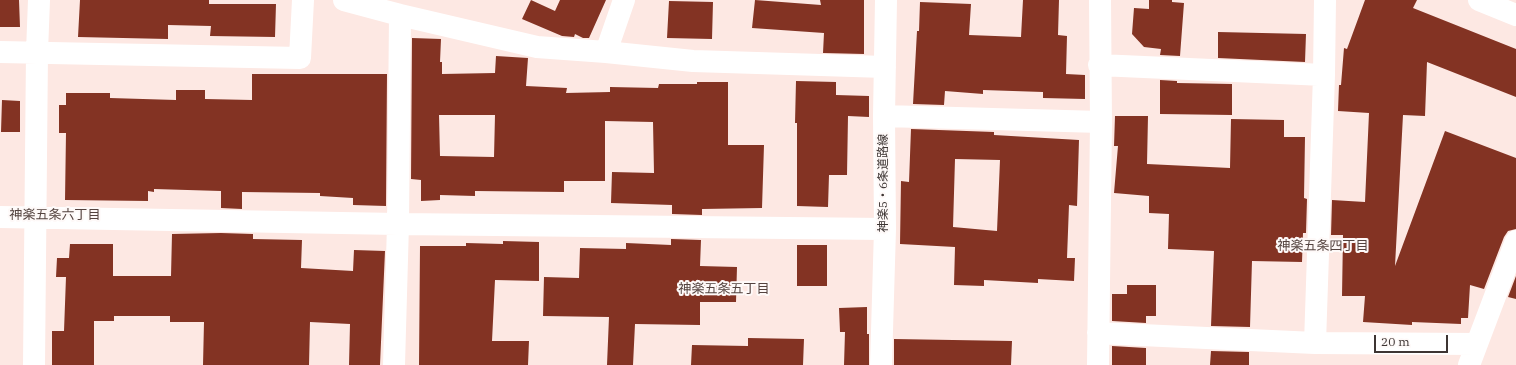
<!DOCTYPE html>
<html>
<head>
<meta charset="utf-8">
<style>
	body { margin:0 }
	#map { position:relative; width:1516px; height:365px; overflow:hidden; background:#fde8e3; font-family:"IBM Plex Serif",serif }
	canvas { display:block }
	.scale { position:absolute; left:1374px; top:335px; width:74px; height:18px; box-sizing:border-box; border:2px solid #3d3533; border-top:0; padding-left:5px; font-size:12px; line-height:14px; white-space:nowrap; color:#3d3533; -webkit-text-stroke:3px #fef9f8; paint-order:stroke }
</style>
</head>
<body>
<div id="map">
<canvas width="1516" height="365"></canvas>
<div class="scale">20 m</div>
</div>
<script>
const ctx = document.querySelector('canvas').getContext('2d');
ctx.lineJoin = 'round';
function fill(path, color) { ctx.fillStyle = color; ctx.fill(path, 'evenodd'); }
const poly = rows => new Path2D(rows.map(r => 'M' + r).join(''));
function strokePath(path, color, width, dash) { ctx.strokeStyle = color; ctx.lineWidth = width; ctx.lineCap = dash ? 'butt' : 'round'; ctx.setLineDash(dash || []); ctx.stroke(path); }
function drawText(font, color, halo, rows, align = 'center') {
  ctx.font = font + ' "IBM Plex Serif","Noto Sans JP",serif'; ctx.lineWidth = 4; ctx.setLineDash([]); ctx.textBaseline = 'middle'; ctx.strokeStyle = halo; ctx.fillStyle = color; for (const [text, x, y, turn = 0] of rows) {
    ctx.save(); ctx.translate(x, y); ctx.rotate((+turn || 0) * Math.PI / 180); ctx.textAlign = isNaN(turn) ? turn : align; if (halo) ctx.strokeText(text, 0, 0); ctx.fillText(text, 0, 0); ctx.restore();
  }
}
const building = poly([
	[0,0,19,0,20,27,0,27],
	[80,0,209,0,209,4,276,4,275,37,210,36,211,26,168,25,168,39,78,37],
	[531,0,555,11,560,0,606,0,589,38,583,38,575,34,574,37,562,36,522,19],
	[755,0,821,5,820,0,864,0,864,54,823,53,824,33,752,28],
	[1023,0,1059,0,1058,35,1067,36,1066,74,1085,75,1085,99,1043,98,1043,92,983,90,983,94,945,91,944,105,913,104,917,31,919,31,920,2,971,4,969,35,1021,37],
	[1149,0,1172,0,1172,2,1184,3,1180,56,1160,55,1161,49,1144,47,1132,34,1134,8,1149,9],
	[1365,0,1417,0,1413,8,1516,49,1516,97,1427,62,1425,116,1403,115,1395,266,1445,131,1516,158,1516,229,1508,231,1504,237,1484,289,1470,285,1468,318,1461,318,1461,324,1412,322,1412,325,1363,322,1365,296,1342,296,1343,235,1331,235,1332,200,1365,202,1369,113,1338,111,1339,85,1341,85,1344,48,1347,49],
	[669,1,713,2,712,39,667,38],
	[1218,32,1306,34,1305,62,1218,58],
	[412,38,441,39,440,62,442,62,442,74,495,73,496,56,528,58,526,86,567,88,566,93,610,92,610,87,658,88,659,84,697,84,697,82,728,82,728,145,764,145,762,208,702,209,702,215,672,214,672,205,611,203,612,172,654,173,653,122,605,121,605,181,564,181,564,192,475,191,475,196,440,195,440,200,421,201,421,180,411,179],
	[439,115,495,115,494,157,440,156],
	[252,74,387,74,386,206,353,205,353,198,320,196,320,193,242,192,242,209,221,208,221,191,154,189,154,192,148,191,148,201,65,200,66,133,59,133,59,105,66,105,66,93,110,93,110,98,176,100,176,90,205,90,205,99,252,100],
	[1160,80,1177,81,1177,83,1232,84,1232,115,1160,114],
	[796,81,836,82,836,95,869,96,869,117,848,116,847,175,829,175,828,207,797,206,797,123,795,123],
	[2,100,20,101,20,132,1,132],
	[1115,116,1148,116,1147,164,1230,168,1231,119,1284,120,1284,137,1305,137,1304,198,1307,199,1306,233,1303,233,1302,262,1252,261,1250,327,1211,326,1214,251,1168,249,1169,214,1149,213,1149,196,1114,193,1118,146,1114,146],
	[911,129,994,132,994,135,1079,140,1077,206,1069,205,1067,258,1075,258,1074,281,1038,279,1038,283,984,280,984,286,954,285,955,247,900,244,901,181,909,182],
	[955,159,1000,160,997,231,953,227],
	[221,233,253,234,253,239,302,240,301,268,353,271,354,250,385,251,380,365,349,365,350,324,310,322,309,365,203,365,204,322,170,322,170,316,114,316,114,321,94,321,94,365,52,365,52,331,64,331,66,277,56,277,57,258,69,258,70,244,113,244,113,276,171,276,172,234],
	[671,239,701,240,700,266,737,267,736,302,700,302,700,325,635,324,633,365,607,365,609,317,543,316,544,277,579,278,580,248,626,249,626,243,671,245],
	[503,241,539,242,539,281,495,280,492,341,529,341,528,365,419,365,420,246,466,246,466,243,503,244],
	[797,245,827,245,827,286,797,286],
	[1516,276,1516,299,1508,297],
	[1127,285,1156,285,1156,316,1146,316,1146,323,1112,321,1112,294,1127,294],
	[867,307,867,334,869,334,869,365,844,365,845,332,840,332,839,308],
	[748,338,804,339,803,365,691,365,692,345,748,346],
	[894,339,1012,341,1011,365,894,365],
	[1112,346,1146,348,1146,365,1112,365],
	[1211,351,1249,352,1249,365,1210,365]
]);
const street = poly([
	[344,0,400,15,537,47,606,52,693,61,885,67],
	[1479,0,1516,15],
	[0,52,300,58,303,0],
	[606,52,624,0],
	[1099,65,1324,75],
	[884,116,1101,122],
	[0,217,398,224,885,229],
	[1098,333,1315,343,1477,344],
	[1315,343,1324,75,1325,0],
	[34,365,37,52,39,0],
	[394,365,398,224,400,15],
	[881,365,885,229,884,116,886,0],
	[1098,365,1101,122,1100,0],
	[1469,365,1516,241]
]);
const streetNames = [
	["神楽5・6条道路線",884,183,-90]
];
const neighbourhoodNames = [
	["神楽五条六丁目",55,215],
	["神楽五条四丁目",1323,246],
	["神楽五条五丁目",724,289]
];
fill(building, '#833323');
strokePath(street, '#fff', 22);
drawText('12px', '#3d3533', '#fef9f8', streetNames);
drawText('13px', '#54433f', '#fef9f8', neighbourhoodNames);
</script>
</body>
</html>
